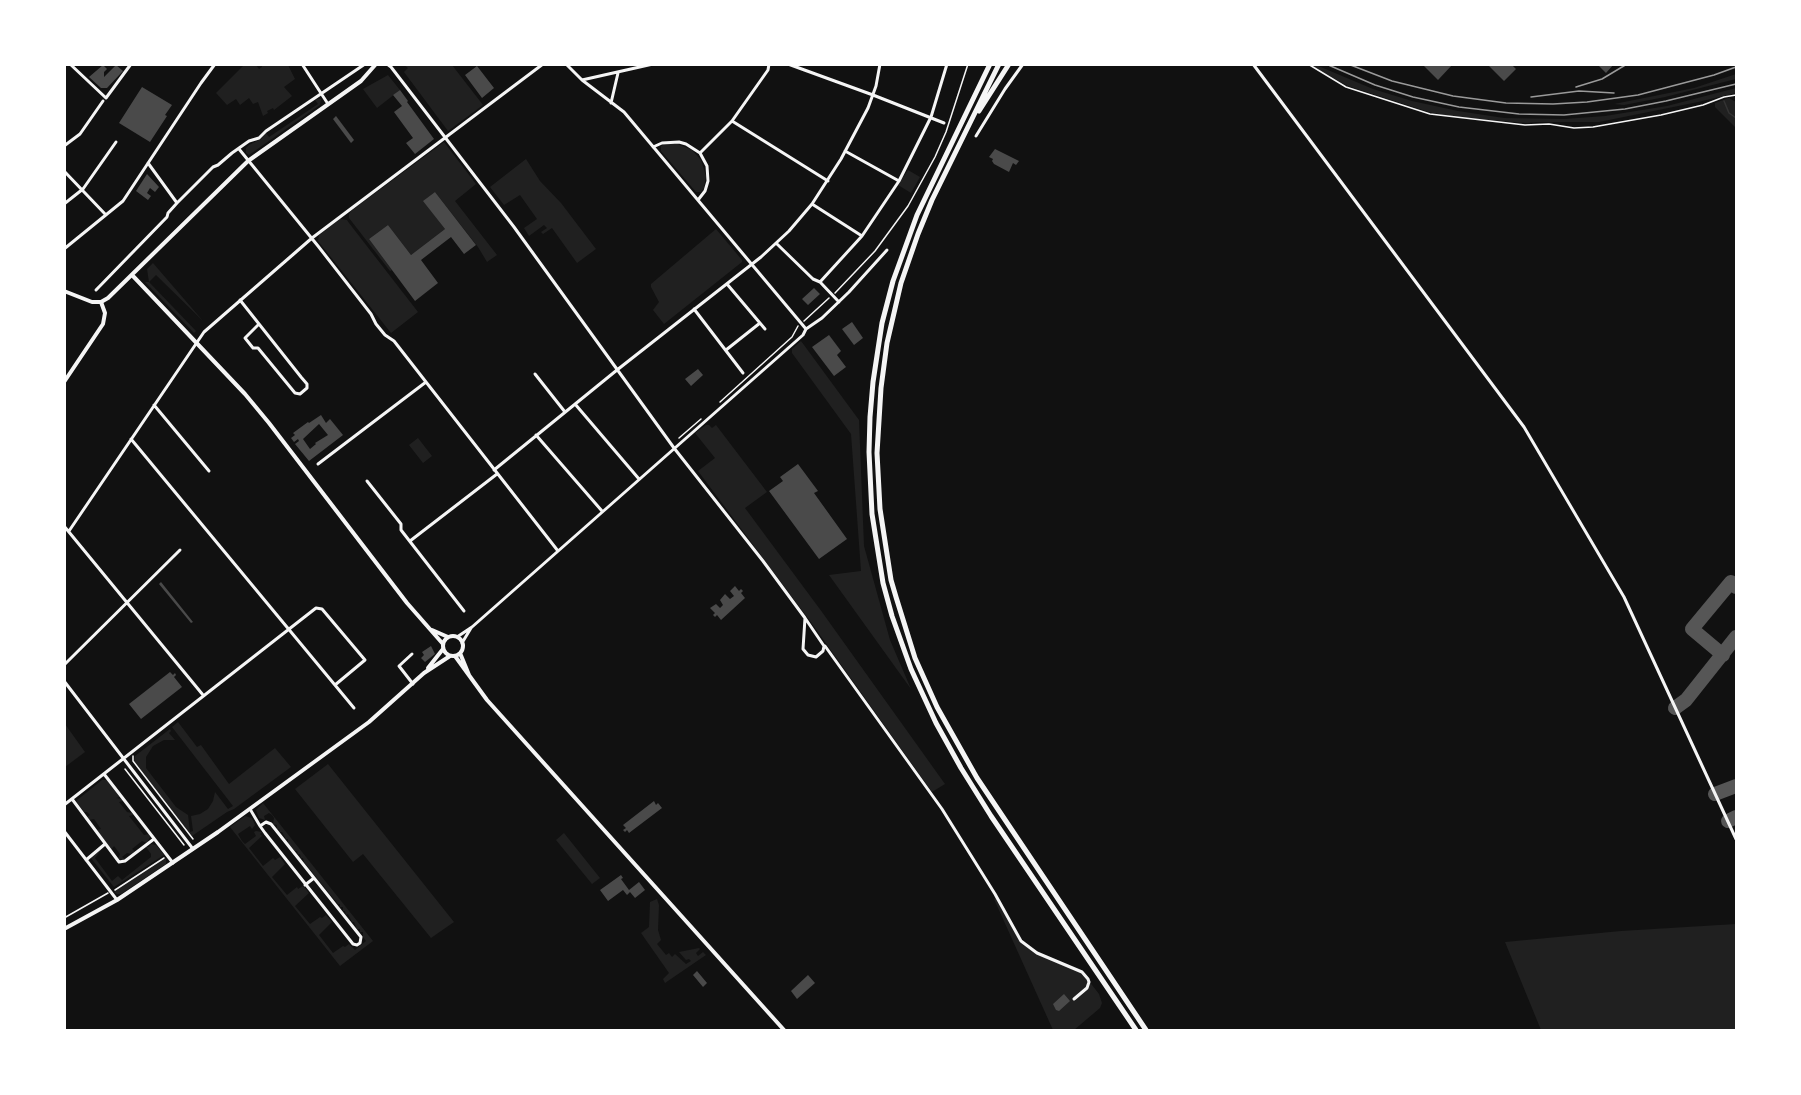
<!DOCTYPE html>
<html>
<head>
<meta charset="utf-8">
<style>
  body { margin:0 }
  #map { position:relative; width:1801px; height:1095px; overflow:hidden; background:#111; font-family:"Sofia Sans Condensed",sans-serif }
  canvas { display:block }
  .frame { position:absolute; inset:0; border:66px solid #fff; pointer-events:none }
</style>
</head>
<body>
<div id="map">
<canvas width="1801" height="1095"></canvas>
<div class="frame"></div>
</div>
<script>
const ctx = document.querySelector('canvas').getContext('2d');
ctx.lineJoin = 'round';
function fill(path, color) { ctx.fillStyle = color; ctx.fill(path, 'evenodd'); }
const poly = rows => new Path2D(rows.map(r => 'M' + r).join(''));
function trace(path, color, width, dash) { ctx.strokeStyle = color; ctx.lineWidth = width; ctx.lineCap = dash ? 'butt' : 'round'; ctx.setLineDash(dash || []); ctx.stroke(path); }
fill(poly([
  [244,65,256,65,259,69,262,67,262,65,288,65,295,79,284,87,292,96,274,110,273,108,267,111,268,113,263,116,258,102,253,104,249,98,240,105,236,99,227,105,216,93],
  [404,65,452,65,483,105,448,131,404,72,408,68],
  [1310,65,1316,65,1373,89,1412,101,1458,111,1504,118,1564,119,1605,116,1667,106,1736,88,1736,93,1698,102,1599,122,1537,122,1527,123,1454,117,1429,112,1348,86],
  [1736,74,1736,79,1665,97,1624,105,1614,104,1694,88],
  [388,75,400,90,377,108,363,89],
  [1729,98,1736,102,1736,128,1715,107,1715,103],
  [318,99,321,99,320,105,249,155,246,153,246,148,249,145,261,139,266,133,269,137,318,104,315,100],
  [444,142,476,184,455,201,497,255,487,262,478,247,435,192,424,201,445,229,411,255,388,225,369,239,392,270,390,271,349,218,349,214,351,211],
  [675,143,692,150,701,160,706,176,704,188,701,192,696,192,661,151,661,146,663,145],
  [526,159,540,181,561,203,596,249,577,263,552,228,543,234,541,232,547,228,544,225,529,236,524,228,537,219,520,195,504,205,490,187],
  [908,170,920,177,911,193,898,185],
  [340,219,347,220,349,223,418,312,391,333,318,241,319,235],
  [716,229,742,260,742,262,664,324,653,310,659,302,651,287,651,284],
  [153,263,203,321,156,275,149,282,196,331,194,333,145,282,149,282,147,269],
  [801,341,859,420,864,546,890,640,911,689,829,575,861,571,851,434,792,353,792,349],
  [706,425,709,425,712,428,716,425,767,492,745,508,822,612,945,784,932,792,810,621,698,471,715,458,695,433],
  [418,438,432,456,423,463,409,445],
  [178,722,197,747,201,745,229,784,275,748,291,767,234,809,227,812,192,836,134,761,135,756,170,729,171,731,169,733,175,740,164,740,153,746,146,757,146,768,176,807,188,815,190,832,193,831,191,816,200,814,208,809,213,801,215,792,228,809,233,806,172,727],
  [65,724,85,752,65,767],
  [328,764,454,922,431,938,363,854,353,862,295,789],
  [102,780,107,780,120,797,116,798,122,799,123,801,119,802,127,812,132,813,133,815,129,816,144,835,149,834,150,837,147,843,142,841,132,849,135,851,131,854,127,853,122,857,125,859,123,860,118,859,120,854,114,846,111,850,97,830,101,829,94,819,89,820,87,817,90,815,87,812,84,812,76,801],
  [263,803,373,941,340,966,230,827,245,816,252,818,255,825,252,829,250,826,238,834,242,841,245,844,256,836,254,832,256,831,262,832,260,834,262,836,249,848,263,866,273,858,275,860,280,857,285,864,272,877,287,895,297,887,298,889,303,886,305,888,309,893,295,906,310,924,320,917,322,918,326,915,332,922,319,935,333,953,343,946,345,947,349,944,355,950,366,941,363,937,363,932,360,932,360,929,357,929,354,922,352,922,348,914,346,915,345,911,343,911,343,907,340,907,340,904,338,904,304,862,303,858,301,858,300,854,298,854,297,851,295,851,288,843,288,839,286,839,282,832,280,832,279,829,277,829,277,825,273,824,274,818,272,815,269,813,264,816,265,820,259,818,256,810],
  [564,833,600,878,592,884,556,840],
  [151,844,156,845,164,855,114,887,90,857,102,849,95,858,112,881,118,876,122,880,151,857,151,854,146,847,149,847],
  [166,858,166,864,121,894,117,894,114,892],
  [997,897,1016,935,1027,947,1082,972,1099,994,1102,1003,1100,1008,1074,1030,1053,1030,994,899],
  [657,899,659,905,658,930,661,940,657,944,666,955,669,953,672,957,675,954,686,964,691,961,689,959,686,960,679,952,699,948,700,949,696,953,698,956,703,952,706,955,665,983,663,979,669,973,641,933,649,927,650,902],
  [1736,924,1736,1030,1541,1030,1505,942,1621,931]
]), '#202020');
trace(poly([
  [1724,101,1729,113,1736,118]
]), '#333', 1.5);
trace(poly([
  [1723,655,1692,629,1731,582,1736,587],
  [1675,708,1686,700,1736,637],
  [1715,794,1736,786],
  [1728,821,1736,817]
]), '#565656', 14);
fill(poly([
  [1422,64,1453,64,1438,80],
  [1487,64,1511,64,1516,69,1504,81],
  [1597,64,1614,64,1606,73],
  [103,65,107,69,104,72,104,77,116,65,123,71,107,88,101,88,89,77],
  [477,66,494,88,482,98,465,75],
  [142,87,172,105,165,115,167,116,150,142,119,123],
  [400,90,408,101,407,102,434,139,415,154,406,143,413,138,394,112,402,106,393,95],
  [336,116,354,140,351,143,333,119],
  [995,149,1019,161,1016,165,1013,163,1009,172,994,164,992,161,993,159,989,157],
  [147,174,159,187,155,192,150,188,147,193,151,196,148,200,136,191],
  [435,192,476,245,464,254,451,237,421,260,438,283,415,301,369,239,388,225,411,255,445,229,423,201],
  [814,288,820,294,808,305,802,299],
  [852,322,863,338,854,345,842,329],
  [829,335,841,351,837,355,846,367,834,376,812,347],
  [698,369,703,375,691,386,685,379],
  [321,415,326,423,330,419,343,435,309,461,295,444,299,441,298,439,294,442,291,438,295,435,293,433,308,422,309,423],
  [319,424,328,435,315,443,316,444,310,449,303,439],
  [798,464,818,491,814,493,847,539,819,559,769,491,783,481,780,477],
  [161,582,193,622,191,623,159,584],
  [735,586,739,591,741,589,743,591,741,593,745,598,721,620,717,615,715,617,713,615,715,613,710,608,716,604,720,608,723,605,720,600,725,594,730,599,734,596,730,591],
  [431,646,435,654,425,662,421,658,424,655,422,652],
  [170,672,173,675,175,673,176,675,174,677,182,687,141,719,129,704],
  [654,801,656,805,658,803,662,808,629,833,627,830,625,832,623,830,626,828,623,825],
  [621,875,623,878,621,879,629,890,639,882,645,890,635,898,630,892,627,895,623,890,608,901,600,890],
  [697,971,707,983,703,987,693,975],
  [808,975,815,983,797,999,791,991],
  [1064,994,1070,1001,1059,1011,1056,1010,1053,1004]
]), '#4a4a4a');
trace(poly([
  [1308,64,1346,87,1430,114,1525,125,1549,124,1574,128,1593,127,1661,115,1703,105,1724,97,1736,95],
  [835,293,875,251,908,206,935,157,946,132,968,64],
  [804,321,829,298],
  [720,402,792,337,798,326],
  [679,438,701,419],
  [133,756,133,761,193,839],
  [125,769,184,845],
  [115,890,164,858],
  [64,918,108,893]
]), '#f5f5f5', 1.5);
trace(poly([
  [70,64,106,98,131,64],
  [302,64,328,104],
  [387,64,391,67,514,227,674,448,763,561,805,618,824,646,823,651,816,657,808,655,803,649,805,618],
  [566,64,582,80,624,112,806,329],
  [788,64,873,95,944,123],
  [1253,64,1524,427,1624,597,1736,839],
  [582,80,653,64],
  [611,103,618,73],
  [732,121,828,181],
  [976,136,1005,89,1023,64],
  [64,146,80,134,103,101],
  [653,147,662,143,679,142,686,144,700,153,707,166,708,181,705,191,698,200],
  [239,149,318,246,371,314,376,324,385,335,394,341,426,382,558,551],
  [845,151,899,181],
  [700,153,732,121,768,70,769,64],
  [148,163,177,203],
  [64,171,106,215],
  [64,204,83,189,116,142],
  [812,204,862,236],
  [776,243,813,279,820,282,839,302],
  [64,249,123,201,201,83,215,64],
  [820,282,862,236,899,181,931,117,947,64],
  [727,284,765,329],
  [96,290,167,217,168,213,177,203,213,167,218,165,232,153,249,141,259,138,266,131,365,64],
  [240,300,301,377,307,384,307,388,300,394,295,393,258,348,253,348,245,338,259,324],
  [694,309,743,373],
  [726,350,760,323],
  [535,374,565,412],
  [575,404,639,479],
  [154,405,209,471],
  [536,435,602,511],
  [131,439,354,708],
  [318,464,426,382],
  [494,470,617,370,761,257,789,231,812,204,841,159,868,108,876,86,880,64],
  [367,481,401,524,401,530,464,611],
  [64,526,203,695],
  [69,531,204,332,312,238,543,64],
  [410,541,497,474],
  [457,637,472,627,803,335,806,329,822,318,849,292,887,250],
  [462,643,471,628],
  [825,646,942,809,995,894,1021,941,1037,953,1082,972,1088,979,1089,982,1087,988,1074,999],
  [412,654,399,666,413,684],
  [64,665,180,550],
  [64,681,193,849],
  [104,774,173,863],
  [72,799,119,862,125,861,154,839],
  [64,805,316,608,322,609,365,660,335,685],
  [250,809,260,826,265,833,353,944,357,945,360,943,361,937,271,824,266,822,260,826],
  [64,831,117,900],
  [86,860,105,844],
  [305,885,314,878]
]), '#f5f5f5', 3);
trace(poly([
  [64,382,103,324,105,313,101,302],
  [428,668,443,649],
  [64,929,117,900,218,832,369,722,424,673,450,656]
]), '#f5f5f5', 4);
trace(poly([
  [132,275,245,394,269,423,407,603,443,644],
  [64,291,92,302,101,302,108,298,248,161,361,81,376,64],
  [432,630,448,637],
  '443 646a10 10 0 1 1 20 0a10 10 0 1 1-20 0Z',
  [460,653,469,675],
  [455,656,487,700,784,1030]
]), '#f5f5f5', 4);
trace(poly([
  [990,64,917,215,893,281,882,323,873,382,870,417,869,452,872,514,883,583,892,616,911,669,936,723,961,768,991,816,1136,1030],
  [999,64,932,200,918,234,901,283,887,343,881,388,877,453,880,509,891,580,896,597,915,658,937,707,977,778,1146,1030],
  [979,111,1009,64]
]), '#f5f5f5', 5);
trace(poly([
  [1326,64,1375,85,1413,97,1459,107,1519,114,1564,115,1625,109,1666,101,1736,84],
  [1348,64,1392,81,1453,96,1506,103,1553,104,1587,102,1638,95,1714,75,1736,67],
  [1576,87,1602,79,1627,64],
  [1531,97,1579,91,1614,93]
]), '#9a9a9a', 1.5);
</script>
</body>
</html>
